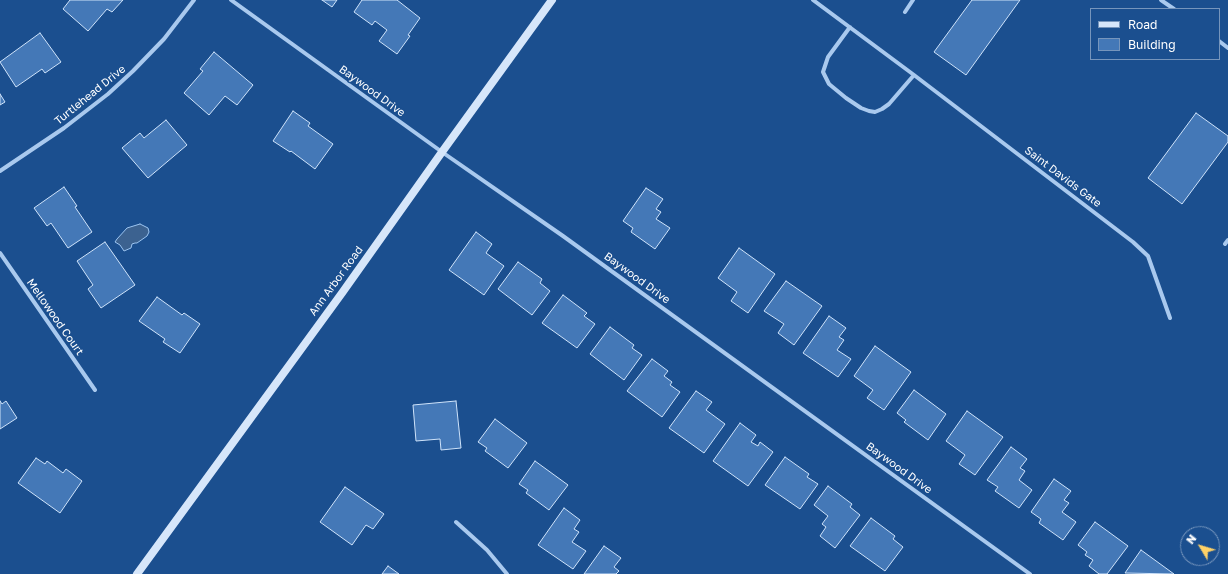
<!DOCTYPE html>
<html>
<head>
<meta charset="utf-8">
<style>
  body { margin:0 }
  #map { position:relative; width:1228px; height:574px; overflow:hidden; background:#1b4f8f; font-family:"Golos Text",sans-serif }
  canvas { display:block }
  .legend { position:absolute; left:1090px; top:8px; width:130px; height:52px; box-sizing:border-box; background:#1b4f8f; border:1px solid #7695bc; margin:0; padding:5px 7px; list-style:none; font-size:12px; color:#fff }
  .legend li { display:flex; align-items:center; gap:8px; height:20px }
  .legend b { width:20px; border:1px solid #7695bc }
  .north { position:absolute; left:1180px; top:526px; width:40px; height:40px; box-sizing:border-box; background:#1b4f8f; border:1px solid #7695bc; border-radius:50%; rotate:308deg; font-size:11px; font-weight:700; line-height:16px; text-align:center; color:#fff }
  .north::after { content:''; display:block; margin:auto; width:14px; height:18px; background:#ffd166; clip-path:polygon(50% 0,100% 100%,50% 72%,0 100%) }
</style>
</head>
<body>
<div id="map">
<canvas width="1228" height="574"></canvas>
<ul class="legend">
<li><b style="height:5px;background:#d6e6fa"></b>Road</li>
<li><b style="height:11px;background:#4478b7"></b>Building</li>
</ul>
<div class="north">N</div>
</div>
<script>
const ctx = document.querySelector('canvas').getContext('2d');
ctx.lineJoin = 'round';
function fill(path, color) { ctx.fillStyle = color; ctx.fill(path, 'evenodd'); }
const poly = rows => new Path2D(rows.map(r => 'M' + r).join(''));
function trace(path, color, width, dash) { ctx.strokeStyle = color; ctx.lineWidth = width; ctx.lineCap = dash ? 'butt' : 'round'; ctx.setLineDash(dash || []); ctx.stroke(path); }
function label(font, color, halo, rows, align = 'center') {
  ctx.font = font + ' "Golos Text",sans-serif'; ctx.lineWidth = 3; ctx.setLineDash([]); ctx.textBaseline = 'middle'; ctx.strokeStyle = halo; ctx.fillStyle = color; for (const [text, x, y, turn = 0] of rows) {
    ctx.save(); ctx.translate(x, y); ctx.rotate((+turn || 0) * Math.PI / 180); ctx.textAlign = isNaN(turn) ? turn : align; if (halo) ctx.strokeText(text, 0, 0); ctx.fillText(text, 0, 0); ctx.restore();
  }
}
const water = poly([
  [140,224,148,228,149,232,147,236,137,243,135,243,132,244,131,248,124,251,120,245,115,242,117,239,127,228,140,224]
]);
fill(water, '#3c6290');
trace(water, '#9cc4f0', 1);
const building = poly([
  [70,0,123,0,112,12,107,9,88,31,63,9,70,0],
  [322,0,337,0,332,7,322,0],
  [362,0,397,0,420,18,408,35,410,36,397,54,379,41,387,30,375,21,372,25,354,12,362,0],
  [972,0,1020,0,966,75,934,52,972,0],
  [40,33,61,62,45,73,42,69,16,87,0,62,40,33],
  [214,52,253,85,237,105,225,96,209,115,184,93,203,71,200,69,214,52],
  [0,94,5,102,0,105,0,94],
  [293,111,310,123,308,126,333,144,315,169,291,151,290,152,273,141,293,111],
  [1196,113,1228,136,1228,142,1182,204,1148,178,1196,113],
  [166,120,187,145,148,178,122,148,140,133,144,138,166,120],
  [64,187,77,206,75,207,92,232,68,248,51,223,47,226,34,208,64,187],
  [646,188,663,199,656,209,661,212,656,219,670,228,655,249,631,232,633,228,623,221,646,188],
  [476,232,492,244,486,253,504,266,484,295,449,270,476,232],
  [105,242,135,285,101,308,88,289,93,285,77,261,105,242],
  [739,248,775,274,748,313,731,301,737,292,718,278,739,248],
  [518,262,542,279,540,283,550,291,532,315,498,289,518,262],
  [786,281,822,306,794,345,778,333,784,324,764,311,786,281],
  [563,295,587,313,584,316,595,324,577,348,542,323,563,295],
  [157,297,182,315,184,313,200,324,180,353,163,342,165,339,139,321,157,297],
  [829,316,846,328,839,337,844,340,837,350,851,359,838,377,803,353,829,316],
  [610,327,634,345,632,348,642,355,624,380,590,354,610,327],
  [875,346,911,372,884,410,867,398,873,390,854,376,875,346],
  [652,359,668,371,664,376,672,382,670,385,680,392,662,417,627,391,652,359],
  [914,390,946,414,928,440,904,422,906,420,897,413,914,390],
  [696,391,712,402,706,410,725,424,704,453,669,428,696,391],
  [0,401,2,404,6,401,17,418,0,429,0,401],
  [456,401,461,448,441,450,440,439,416,441,413,405,456,401],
  [967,411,1003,437,975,475,959,464,965,455,946,441,967,411],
  [495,419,527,443,508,468,485,451,487,448,478,442,495,419],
  [740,423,756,435,751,442,758,446,760,442,773,452,748,486,713,461,740,423],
  [1011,447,1027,459,1020,468,1025,471,1019,480,1032,490,1019,508,995,491,998,487,987,480,1011,447],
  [785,457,809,474,807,477,818,484,800,509,765,485,785,457],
  [36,458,45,464,47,461,63,473,66,469,82,481,60,513,18,483,36,458],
  [535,461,568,485,549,510,526,493,528,490,519,484,535,461],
  [1054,479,1071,491,1064,500,1069,503,1062,512,1076,522,1063,540,1039,523,1041,519,1031,512,1054,479],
  [828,486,852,504,850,507,860,515,835,548,820,536,826,527,822,524,828,516,814,505,828,486],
  [345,487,384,514,373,529,366,525,352,545,320,522,345,487],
  [564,508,580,520,574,529,579,532,572,542,586,551,573,569,538,545,564,508],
  [871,518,895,536,893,539,903,547,885,571,850,546,871,518],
  [1095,522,1128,546,1107,574,1099,574,1089,566,1093,560,1085,555,1087,552,1078,545,1095,522],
  [604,546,621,558,614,567,619,571,616,574,584,574,604,546],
  [1141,550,1174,574,1125,573,1141,550],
  [388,566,399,574,382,574,388,566]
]);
fill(building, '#4478b7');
trace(building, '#cfe3fa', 1);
trace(poly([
  [231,0,442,152,563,236,1030,574],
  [813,0,914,75,1133,242,1148,256,1170,318],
  [1161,0,1174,9],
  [905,12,913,0],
  [850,27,828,57,823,72,829,84,846,98,861,108,869,111,875,112,882,109,889,104,914,75],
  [1219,41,1228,48],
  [0,171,64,128,108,94,133,71,164,39,194,0],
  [1225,244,1228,240],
  [0,253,95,390],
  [456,522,487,550,507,574]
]), '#a9c9ee', 4);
trace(poly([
  [137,574,342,293,442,152,552,0]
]), '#d6e6fa', 8);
label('11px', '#fff', '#1b4f8f', [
  ["Baywood Drive",372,91,36],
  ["Turtlehead Drive",90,95,-39],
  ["Saint Davids Gate",1063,177,37],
  ["Baywood Drive",637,278,36],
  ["Ann Arbor Road",336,281,-54],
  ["Mellowood Court",55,317,55],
  ["Baywood Drive",899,468,36]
]);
</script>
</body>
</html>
